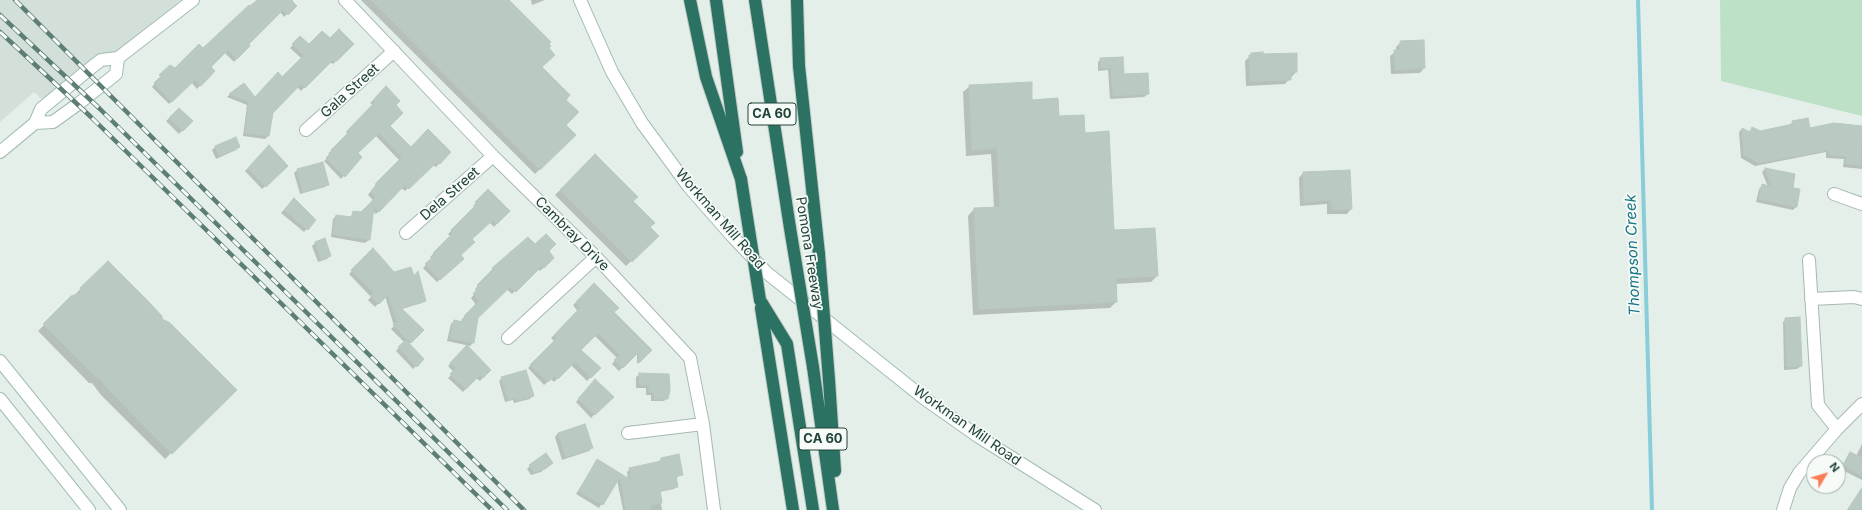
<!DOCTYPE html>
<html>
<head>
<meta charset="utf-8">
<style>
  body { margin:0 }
  #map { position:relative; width:1862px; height:510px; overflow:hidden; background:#e5efea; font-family:Inter,sans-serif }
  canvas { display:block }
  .north { position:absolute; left:1806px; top:454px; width:40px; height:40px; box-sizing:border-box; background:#f6fbf8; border:1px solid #a1b1ac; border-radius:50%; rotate:52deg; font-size:11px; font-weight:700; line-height:16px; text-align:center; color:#224339 }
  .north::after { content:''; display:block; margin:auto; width:14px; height:18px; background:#fc7c55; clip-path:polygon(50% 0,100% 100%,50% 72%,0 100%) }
</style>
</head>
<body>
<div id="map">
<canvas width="1862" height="510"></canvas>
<div class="north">N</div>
</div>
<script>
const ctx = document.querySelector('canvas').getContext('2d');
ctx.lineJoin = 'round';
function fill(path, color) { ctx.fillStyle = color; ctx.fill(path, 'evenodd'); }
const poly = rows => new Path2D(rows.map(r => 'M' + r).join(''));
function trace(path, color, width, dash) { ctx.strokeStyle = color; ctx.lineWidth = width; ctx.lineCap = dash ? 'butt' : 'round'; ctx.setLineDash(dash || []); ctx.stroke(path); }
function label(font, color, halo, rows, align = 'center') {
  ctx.font = font + ' Inter,sans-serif'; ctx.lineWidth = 3.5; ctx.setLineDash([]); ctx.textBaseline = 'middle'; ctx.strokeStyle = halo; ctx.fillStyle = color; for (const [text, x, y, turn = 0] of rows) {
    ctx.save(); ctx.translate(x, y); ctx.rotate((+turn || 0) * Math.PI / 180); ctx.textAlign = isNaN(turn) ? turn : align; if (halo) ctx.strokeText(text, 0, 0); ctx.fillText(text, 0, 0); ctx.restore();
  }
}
fill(poly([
  [0,0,181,0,48,105,34,92,0,122]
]), '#d3dfd9');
fill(poly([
  [1720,0,1862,0,1862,116,1721,81]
]), '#bce1c6');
fill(poly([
  [258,0,289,0,295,6,284,17,280,12,247,44,249,46,234,62,224,52,210,67,213,71,197,89,191,82,169,104,152,87,167,69,175,69,203,49,228,25,229,26],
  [361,0,508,0,541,67,564,100,564,125,574,135,535,174],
  [531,0,545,0,532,5],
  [300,37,309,46,353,44,333,64,329,62,301,91,297,87,272,113,268,136,265,139,243,136,247,105,227,97,243,84,254,98,282,78,301,58,290,48],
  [1401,42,1424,68,1420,73,1391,74,1390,56,1396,51,1396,47],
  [1252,54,1262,55,1296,72,1285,84,1246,86,1245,61],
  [1101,59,1123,75,1148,94,1144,97,1110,99,1108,70,1098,71,1098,62],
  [970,86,1031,101,1084,134,1113,231,1157,276,1151,282,1115,284,1116,302,1110,308,973,315,968,216,974,209,994,208,991,154,966,156,963,92],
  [386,88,394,105,389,126,411,148,450,152,436,167,432,165,405,191,401,188,376,214,373,211,369,240,365,243,331,237,333,219,336,216,350,218,353,212,362,213,374,201,368,195,373,188,400,161,375,135,357,153,361,157,341,179,324,161,330,155,328,154,348,134,346,132,373,105,370,103],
  [179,109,191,121,179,134,166,121],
  [1793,122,1809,129,1834,124,1862,127,1862,169,1843,167,1844,159,1826,158,1826,152,1755,166,1741,158,1739,132,1742,129,1749,132,1752,128,1760,132,1789,125],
  [235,138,239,147,236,150,216,159,212,150,215,147],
  [269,147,287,166,262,189,245,171],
  [595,155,657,236,626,266,555,195],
  [1765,169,1794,175,1792,188,1799,189,1796,207,1793,210,1756,202,1759,189,1762,186,1768,187,1762,172],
  [297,170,328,184,325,187,300,194,294,173],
  [1349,171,1351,209,1347,214,1327,214,1327,204,1300,206,1299,178,1303,173],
  [488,191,509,211,494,227,489,222,471,240,459,255,460,262,437,282,423,268,432,259,430,257,451,237,448,234,475,208,473,206],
  [294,199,315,220,304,232,281,213],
  [315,243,330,256,327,259,318,262,312,246],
  [535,246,548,250,553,258,540,271,538,268,512,294,506,289,477,318,473,343,470,346,447,341,451,324,454,321,461,322,462,319,476,305,471,298,477,291,475,289,511,251,512,253],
  [373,249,394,273,413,278,425,300,422,303,402,309,423,330,409,344,423,359,413,369,396,351,404,342,391,329,394,326,385,296,375,307,368,300,371,297,349,274],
  [108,262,161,320,235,390,165,459,101,395,92,383,89,383,38,331],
  [594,285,613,312,651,350,637,364,637,353,619,371,612,364,617,358,594,335,580,350,599,368,587,381,571,365,554,382,551,379,544,385,528,368,554,341,551,338,578,312,573,305],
  [1786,319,1801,366,1797,369,1784,370,1783,322],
  [467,346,490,370,480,381,476,378,463,392,448,378,454,372,448,366],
  [640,374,667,398,664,401,651,401,651,395,646,395,646,388,636,388,636,377],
  [502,378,533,395,530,399,514,403,513,400,505,402,499,381],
  [595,380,612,397,591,418,576,402],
  [558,433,592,448,589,451,562,460,555,437],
  [1862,444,1862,480,1840,469,1850,453,1856,456],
  [661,459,682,474,676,478,677,486,674,489,659,492,662,510,623,510,617,480,599,508,576,494,597,460,628,479,627,472,630,469,658,462],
  [552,463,541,472,531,475,527,469,530,466],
  [1862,487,1862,510,1847,510]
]), '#0003');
trace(poly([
  [1638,0,1652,510]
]), '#89cdd8', 4);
const building = poly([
  [257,0,293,0,292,1,297,6,288,15,283,10,249,44,250,46,237,59,228,50,211,67,215,71,201,86,195,80,172,102,154,83,161,76,159,75,170,65,175,68,199,44,203,48,249,5,250,6,257,0],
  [371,0,509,0,551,42,549,44,551,46,549,48,555,55,542,67,570,95,566,100,579,112,566,125,576,135,540,170,371,0],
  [339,29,354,44,337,61,333,60,305,88,301,84,273,113,269,136,245,133,249,102,229,94,244,83,255,97,278,72,282,77,304,55,292,44,300,36,309,44,322,31,330,38,339,29],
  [1424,40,1425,68,1395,70,1394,50,1400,50,1400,41,1424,40],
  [1263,52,1263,54,1297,53,1297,72,1291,73,1291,80,1250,81,1249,55,1251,55,1251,53,1263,52],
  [1123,57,1124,74,1148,73,1149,94,1113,96,1111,68,1101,68,1100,58,1123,57],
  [1032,82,1032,100,1058,98,1059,116,1084,115,1085,133,1109,131,1114,230,1155,228,1158,276,1116,278,1117,302,979,309,974,208,1000,207,997,148,972,150,969,85,1032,82],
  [386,86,400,101,396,105,403,113,390,126,411,147,428,129,451,152,440,164,436,163,409,189,405,185,379,212,374,207,370,240,333,234,336,215,352,217,353,211,361,212,376,197,371,192,375,187,376,183,402,157,379,133,358,153,362,157,345,177,326,158,332,152,331,150,350,131,349,129,375,102,373,100,386,86],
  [179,108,193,121,183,131,169,118,179,108],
  [1808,118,1810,128,1834,123,1862,126,1861,165,1846,164,1846,156,1829,155,1829,150,1759,163,1744,155,1742,128,1750,132,1752,127,1760,131,1793,124,1792,121,1808,118],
  [236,137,240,147,219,156,215,146,236,137],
  [269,145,288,166,266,187,248,168,269,145],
  [595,154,638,197,633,201,655,223,650,227,659,236,632,262,560,190,595,154],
  [323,162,329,185,303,192,297,169,323,162],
  [1765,168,1795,174,1793,188,1800,189,1797,207,1759,199,1762,184,1772,187,1765,168],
  [1350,170,1352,209,1332,210,1331,200,1304,202,1303,172,1350,170],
  [488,189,510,211,497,224,493,220,472,239,475,242,461,255,464,259,440,280,425,264,435,255,433,253,453,233,451,230,477,204,475,202,488,189],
  [294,198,316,220,308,230,284,210,294,198],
  [546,234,556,244,549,251,554,258,544,268,542,266,516,292,510,287,478,318,474,343,450,338,454,320,463,322,465,315,479,301,473,294,479,287,477,285,493,269,492,268,528,237,535,244,546,234],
  [325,238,331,256,321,260,315,242,325,238],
  [373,248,394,272,411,267,414,276,418,271,426,301,401,308,424,330,411,343,393,325,397,322,388,295,379,304,370,296,374,293,351,270,373,248],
  [108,261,147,300,162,316,162,319,170,323,237,390,172,454,107,388,99,377,96,377,43,324,71,296,81,293,80,288,108,261],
  [594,283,619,308,614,312,652,350,639,363,639,352,623,368,614,360,620,355,598,333,581,350,601,368,591,378,575,362,558,379,555,376,548,382,530,365,557,338,554,335,580,308,576,302,594,283],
  [1800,317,1802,366,1787,367,1785,318,1800,317],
  [406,340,424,359,417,367,398,347,406,340],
  [467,345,491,370,483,378,480,375,466,389,450,374,456,368,450,363,467,345],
  [526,370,534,396,517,401,516,398,508,400,501,377,526,370],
  [639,373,669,374,670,390,668,399,654,399,654,392,649,392,649,385,639,385,639,373],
  [595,379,614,397,595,415,578,399,595,379],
  [585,424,593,448,566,457,558,433,585,424],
  [1850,452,1862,458,1862,476,1843,465,1850,452],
  [546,453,553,463,545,469,534,472,529,465,546,453],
  [679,454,683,475,676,476,678,487,660,490,662,503,651,505,651,510,626,510,620,477,603,505,579,491,597,459,631,480,629,468,661,461,661,458,679,454],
  [1862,488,1862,510,1848,510,1862,488]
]);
fill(building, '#bacac3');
trace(building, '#b6c9c1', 1);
const street = poly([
  [345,0,493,156,596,257,690,358,703,424,714,510],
  [306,130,394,51],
  [1834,194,1862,204],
  [406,233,493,156],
  [1809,260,1818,405,1837,429],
  [1811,299,1854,297,1862,299],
  [508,338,596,257],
  [628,433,703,424],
  [1783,510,1790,488,1799,473,1837,429,1862,404]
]);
const secondary = poly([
  [580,0,612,72,642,123,689,187,732,236,767,273,925,399,979,437,1095,510],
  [35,123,53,122,78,104,116,74,118,58],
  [0,152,35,123,41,109,87,71,101,60,118,58,193,0],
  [0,361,120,510],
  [0,399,89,510]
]);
const highway = poly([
  [690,0,706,77,741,179],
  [716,0,737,152],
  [755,0,790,228],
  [797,0,799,66,819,254],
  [760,300,787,344,813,510],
  [761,308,793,510],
  [813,367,833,510],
  [829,380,835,471]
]);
trace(street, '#a7b8b1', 14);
trace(secondary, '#a2bcb2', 14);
trace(highway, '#c1cac8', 14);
trace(street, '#fff', 12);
trace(secondary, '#fff', 12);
trace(highway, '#2b7262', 12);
const rail = poly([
  [15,0,524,510],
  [0,15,100,109,507,510],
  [0,32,91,117,492,510]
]);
trace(rail, '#5d7e75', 4.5);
trace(rail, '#f6fbf8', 3, [9]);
const highwayBridge = poly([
  [741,179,760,300],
  [790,228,813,367],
  [819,254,829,380]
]);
trace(highwayBridge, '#c1cac8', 14, []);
trace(highwayBridge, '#2b7262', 12);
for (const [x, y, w] of [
  [772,114,48],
  [823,439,48]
]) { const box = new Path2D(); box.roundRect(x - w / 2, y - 11, w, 22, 3); ctx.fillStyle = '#f6fbf8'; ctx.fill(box); trace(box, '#224339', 1); }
label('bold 13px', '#224339', null, [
  ["CA 60",772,114],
  ["CA 60",823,439]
]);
label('14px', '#224339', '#f6fbf8', [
  ["Gala Street",350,91,-42],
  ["Dela Street",450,194,-41],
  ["Workman Mill Road",720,219,49],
  ["Cambray Drive",572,234,45],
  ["Pomona Freeway",809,253,81],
  ["Workman Mill Road",967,426,35]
]);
label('italic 15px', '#167485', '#f6fbf8', [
  ["Thompson Creek",1633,255,-92]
]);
</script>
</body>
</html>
